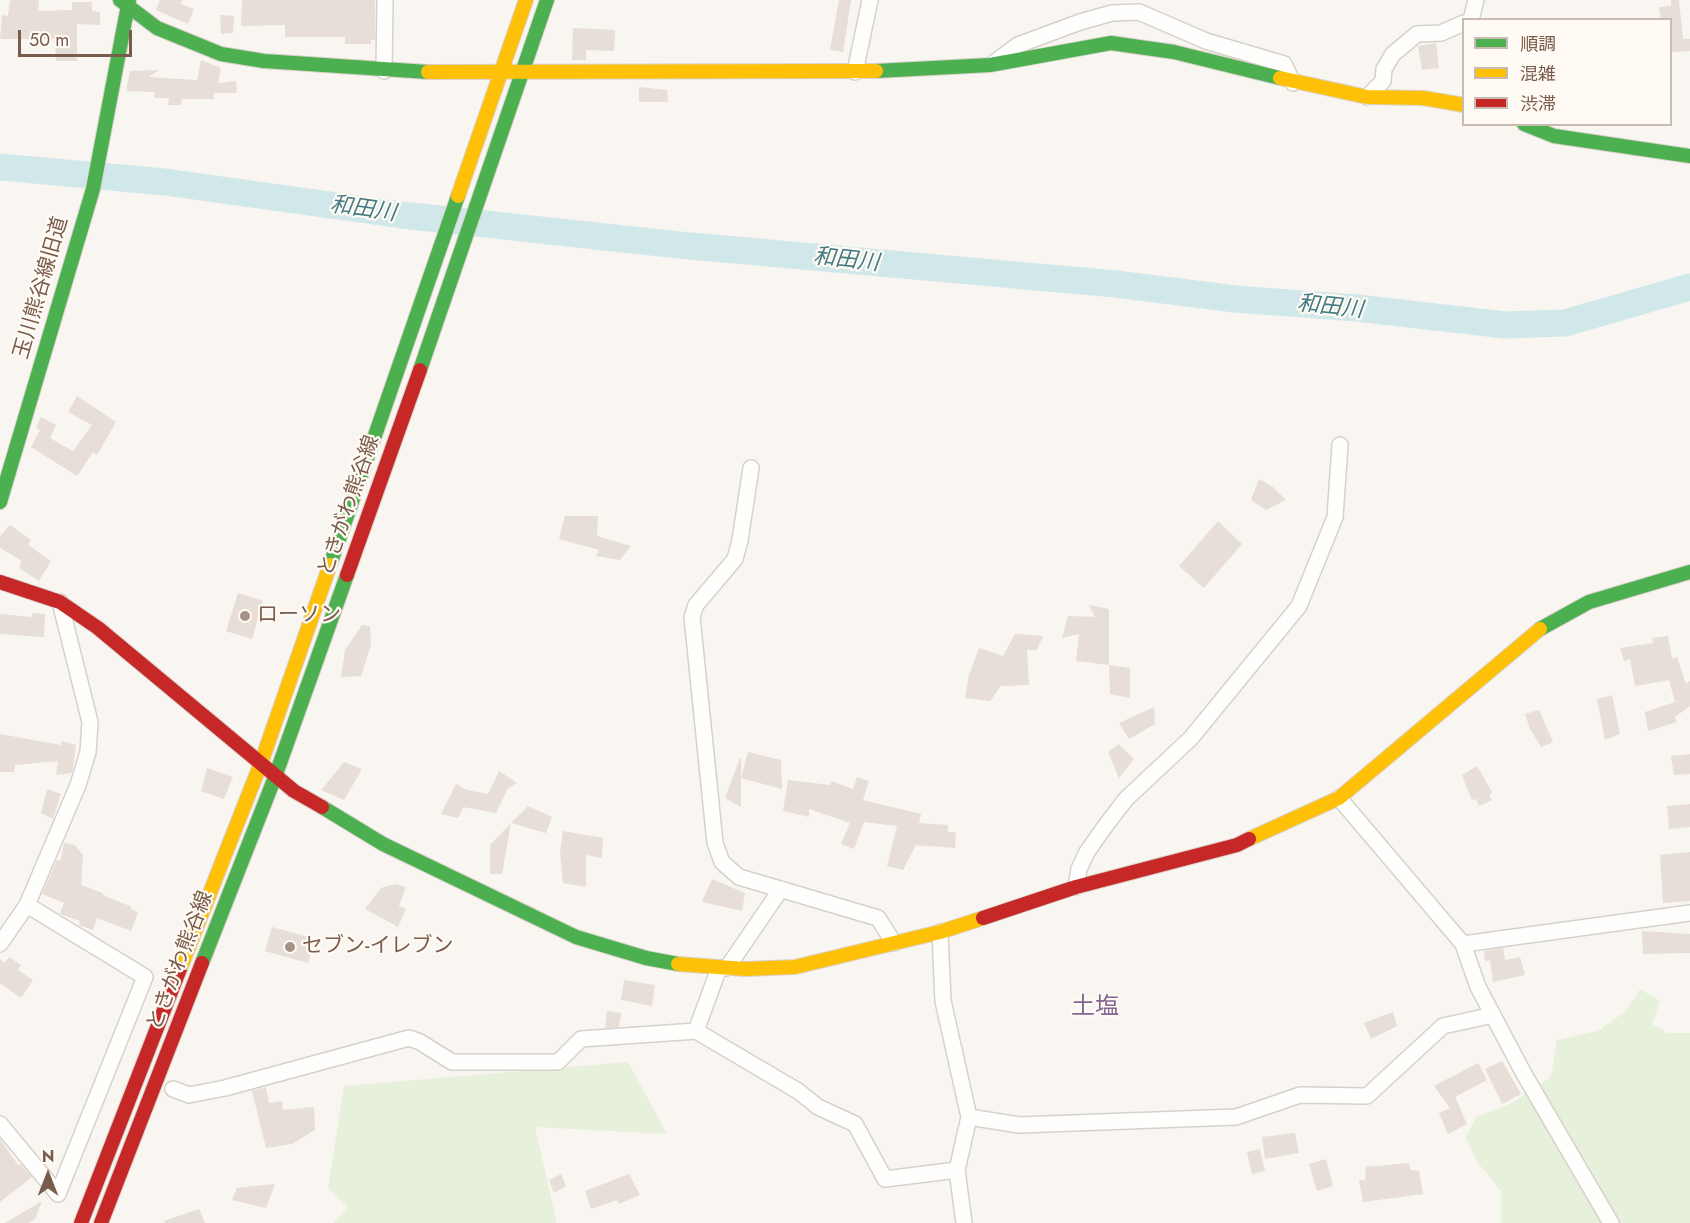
<!DOCTYPE html>
<html>
<head>
<meta charset="utf-8">
<style>
  body { margin:0 }
  #map { position:relative; width:1690px; height:1223px; overflow:hidden; background:#f9f5f0; font-family:Jost,"Noto Sans JP",sans-serif }
  canvas { display:block }
  .legend { position:absolute; left:1462px; top:18px; width:210px; height:108px; box-sizing:border-box; background:#fffaf3; border:2px solid #cabbb1; margin:0; padding:8px 10px; list-style:none; font-size:18px; color:#7a5c4d }
  .legend li { display:flex; align-items:center; gap:12px; height:30px }
  .legend b { width:30px; border:2px solid #cabbb1 }
  .north { position:absolute; left:18px; top:1145px; width:60px; height:60px; -webkit-text-stroke:4px #fffaf3; paint-order:stroke; rotate:0deg; font-size:16px; font-weight:700; line-height:24px; text-align:center; color:#7a5c4d }
  .north::after { content:''; display:block; margin:auto; width:21px; height:27px; background:#7a5c4d; clip-path:polygon(50% 0,100% 100%,50% 72%,0 100%) }
  .scale { position:absolute; left:18px; top:30px; width:114px; height:27px; box-sizing:border-box; border:3px solid #7a5c4d; border-top:0; padding-left:8px; font-size:18px; line-height:21px; white-space:nowrap; color:#7a5c4d; -webkit-text-stroke:4px #fffaf3; paint-order:stroke }
</style>
</head>
<body>
<div id="map">
<canvas width="1690" height="1223"></canvas>
<ul class="legend">
<li><b style="height:8px;background:#4caf50"></b>順調</li>
<li><b style="height:8px;background:#ffc107"></b>混雑</li>
<li><b style="height:8px;background:#c62828"></b>渋滞</li>
</ul>
<div class="north">N</div>
<div class="scale">50 m</div>
</div>
<script>
const ctx = document.querySelector('canvas').getContext('2d');
ctx.lineJoin = 'round';
function fill(path, color) { ctx.fillStyle = color; ctx.fill(path, 'evenodd'); }
const poly = rows => new Path2D(rows.map(r => 'M' + r).join(''));
function trace(path, color, width, dash) { ctx.strokeStyle = color; ctx.lineWidth = width; ctx.lineCap = dash ? 'butt' : 'round'; ctx.setLineDash(dash || []); ctx.stroke(path); }
function label(font, color, halo, rows, align = 'center') {
  ctx.font = font + ' Jost,"Noto Sans JP",sans-serif'; ctx.lineWidth = 4.5; ctx.setLineDash([]); ctx.textBaseline = 'middle'; ctx.strokeStyle = halo; ctx.fillStyle = color; for (const [text, x, y, turn = 0] of rows) {
    ctx.save(); ctx.translate(x, y); ctx.rotate((+turn || 0) * Math.PI / 180); ctx.textAlign = isNaN(turn) ? turn : align; if (halo) ctx.strokeText(text, 0, 0); ctx.fillText(text, 0, 0); ctx.restore();
  }
}
fill(poly([
  [1640,989,1660,1001,1652,1024,1667,1033,1690,1033,1690,1223,1501,1223,1501,1191,1478,1163,1466,1138,1476,1117,1512,1103,1551,1077,1557,1040,1598,1031,1626,1011],
  [628,1062,667,1134,535,1127,557,1223,333,1223,349,1208,328,1188,344,1086]
]), '#e7f0db');
trace(poly([
  [0,167,165,182,402,215,679,245,1116,284,1235,299,1357,308,1505,325,1565,323,1690,287]
]), '#d0e8ea', 27);
fill(poly([
  [10,0,39,0,38,11,72,10,72,2,92,2,92,11,100,12,100,25,77,24,77,61,56,61,55,39,0,39,2,15,8,16],
  [160,0,182,0,181,4,194,9,188,24,156,10],
  [242,0,375,0,375,40,371,40,371,44,345,44,345,37,285,37,285,25,241,26],
  [839,0,851,0,843,52,830,50],
  [1671,0,1679,0,1683,39,1690,39,1690,51,1671,52,1671,20,1661,20,1659,7,1671,6],
  [220,15,234,16,233,33,221,34],
  [573,28,615,30,614,51,586,50,586,60,572,60],
  [1436,43,1439,68,1422,70,1418,46],
  [201,60,221,68,218,83,236,81,237,93,214,93,214,99,182,99,181,105,168,105,169,98,154,98,155,92,126,91,130,71,160,70,148,77,197,80],
  [639,87,667,90,668,102,639,102],
  [77,396,116,422,97,455,93,452,77,476,31,447,40,430,36,428,41,417,56,425,50,438,73,451,92,425,68,412],
  [1259,479,1273,487,1286,500,1266,510,1251,500],
  [565,516,598,516,597,536,631,546,620,560,596,556,599,550,559,539],
  [1218,521,1242,544,1204,588,1179,566],
  [10,525,31,540,28,545,51,561,39,581,19,568,22,561,0,548,0,536],
  [238,593,263,601,252,639,226,631],
  [1089,605,1109,609,1109,665,1076,661,1079,634,1062,638,1068,616,1095,617],
  [32,613,45,614,44,637,0,634,0,614,32,617],
  [362,625,370,626,371,645,361,676,341,677,345,650],
  [1015,634,1043,636,1037,650,1027,650,1029,685,1001,686,990,701,965,698,969,675,979,648,1003,656],
  [1668,636,1672,659,1677,657,1686,684,1690,681,1690,706,1675,717,1677,722,1648,731,1645,712,1675,702,1669,680,1635,686,1630,659,1624,661,1620,648,1653,643,1652,638],
  [1109,665,1130,668,1130,698,1110,694],
  [1612,695,1620,734,1605,740,1597,699],
  [1154,707,1155,724,1129,739,1119,723],
  [1539,710,1553,742,1541,747,1530,729,1525,714],
  [0,734,61,745,62,741,76,745,72,773,56,775,58,761,15,765,14,772,0,772],
  [1119,744,1134,759,1119,778,1108,752],
  [748,752,781,760,782,789,741,778],
  [1690,754,1690,774,1674,775,1671,756],
  [740,758,741,758,741,807,725,798],
  [344,762,362,769,344,800,321,790],
  [1477,766,1492,792,1489,795,1492,800,1479,806,1476,799,1472,800,1462,775],
  [207,768,233,777,224,799,201,791],
  [499,771,517,783,508,788,496,813,463,807,458,818,441,814,456,784,467,790,488,794],
  [857,777,869,781,863,800,921,814,919,823,948,825,948,832,956,832,955,848,916,845,903,870,887,866,897,826,864,822,854,849,841,844,850,823,809,809,809,817,783,811,788,780,830,785,831,781,853,789],
  [47,789,61,794,53,819,41,813],
  [1690,804,1690,827,1669,829,1667,806],
  [528,806,552,817,546,833,511,823],
  [511,823,502,874,490,874,490,845],
  [563,831,603,838,602,858,586,855,586,887,563,883,560,853],
  [64,843,75,845,83,855,81,885,103,893,103,895,132,907,130,909,138,912,131,931,97,918,93,930,79,925,80,921,60,914,64,903,42,894,57,860,61,860],
  [1690,852,1690,901,1663,903,1660,855],
  [712,879,745,893,742,911,702,902],
  [395,884,406,887,399,906,406,909,398,927,365,909,381,888],
  [272,927,309,937,308,941,314,943,308,963,265,951],
  [1642,931,1690,934,1690,953,1643,954],
  [1503,948,1505,960,1520,957,1525,975,1493,982,1490,960,1485,961,1484,951],
  [9,957,21,965,18,970,33,980,21,998,0,983,0,959,5,963],
  [624,980,655,985,652,1006,621,1000],
  [607,1011,621,1013,619,1027,605,1028],
  [1393,1012,1397,1026,1371,1039,1364,1023],
  [1502,1061,1521,1094,1502,1104,1485,1069],
  [1478,1063,1487,1080,1455,1097,1467,1124,1448,1134,1439,1113,1450,1108,1434,1086],
  [266,1087,269,1103,282,1101,283,1110,314,1107,315,1130,292,1144,266,1148,252,1091],
  [1295,1133,1299,1153,1265,1159,1262,1137],
  [0,1139,18,1165,20,1164,32,1177,0,1202],
  [1260,1149,1265,1171,1252,1174,1247,1152],
  [1326,1159,1333,1186,1317,1191,1309,1164],
  [1409,1163,1410,1170,1419,1171,1423,1194,1363,1202,1359,1180,1365,1180,1366,1167],
  [561,1174,566,1186,554,1193,549,1180],
  [629,1174,640,1195,619,1204,617,1200,591,1209,585,1191],
  [275,1184,266,1208,232,1200,237,1188],
  [42,1201,35,1219,28,1223,5,1223],
  [199,1209,205,1223,165,1223,164,1221]
]), '#e6ded7');
const street = poly([
  [1471,20,1476,0],
  [995,62,1018,45,1080,22,1112,13,1139,12,1206,41,1284,64,1293,83],
  [384,71,385,0],
  [855,72,870,0],
  [1367,97,1383,81,1384,69,1393,54,1417,34,1441,33,1464,23],
  [751,468,740,540,735,559,696,605,692,617,715,843,722,862,739,877,878,918,894,943],
  [1339,798,1463,944,1478,987,1524,1074,1611,1223],
  [1076,887,1079,869,1087,852,1106,825,1126,799,1191,738,1299,606,1335,517,1340,445],
  [940,932,943,1001,969,1117,957,1170,964,1223],
  [0,944,27,905,78,785,88,752,90,722,60,602],
  [1463,944,1690,913],
  [727,968,781,889],
  [696,1031,719,968],
  [173,1089,189,1095,225,1088,409,1038,420,1042,452,1062,558,1062,581,1039,696,1031,798,1091,818,1107,855,1124,885,1179,957,1170],
  [969,1117,1019,1125,1236,1117,1300,1095,1367,1096,1443,1026,1493,1015],
  [0,1124,58,1194,145,977,27,905]
]);
const fast = poly([
  [120,0,157,28,221,54,264,61,428,72],
  [876,71,990,65,1111,43,1174,52,1280,78],
  [1524,124,1554,136,1690,156],
  [420,370,547,0],
  [0,502,93,189,129,0],
  [330,565,458,196],
  [1540,629,1589,602,1690,572],
  [322,807,383,844,576,937,646,958,678,964],
  [202,963,275,777,347,575]
]);
const slow = poly([
  [428,72,876,71],
  [1280,78,1367,97,1423,98,1464,105],
  [458,196,526,0],
  [1249,839,1339,798,1540,629],
  [678,964,745,969,795,967,940,932,983,918],
  [180,969,261,763,330,565]
]);
const jam = poly([
  [347,575,420,370],
  [0,582,60,602,98,628,294,791,322,807],
  [983,918,1076,887,1237,845,1249,839],
  [81,1223,180,969],
  [101,1223,202,963]
]);
trace(street, '#d7d1cb', 18);
trace(fast, '#d9d2cb', 16);
trace(slow, '#d9d2cb', 16);
trace(jam, '#d9d2cb', 16);
trace(street, '#fefefd', 15);
trace(fast, '#4caf50', 14);
trace(slow, '#ffc107', 14);
trace(jam, '#c62828', 14);
for (const [x, y, r, color] of [
  [245,616,6,"#a69286"],
  [290,947,6,"#a69286"]
]) { const dot = new Path2D(); dot.arc(x, y, r, 0, 2 * Math.PI); ctx.fillStyle = color; ctx.fill(dot); trace(dot, '#fffaf3', 2); }
label('21px', '#7a5c4d', '#fffaf3', [
  ["玉川熊谷線旧道",42,288,-74],
  ["ときがわ熊谷線",350,506,-71],
  ["ときがわ熊谷線",181,961,-69]
]);
label('21px', '#7a5c4d', '#fffaf3', [
  ["ローソン",257,616],
  ["セブン-イレブン",302,947]
], 'left');
label('italic 22px', '#437c86', '#fffaf3', [
  ["和田川",363,210,8],
  ["和田川",846,261,6],
  ["和田川",1330,308,6]
]);
label('24px', '#846695', '#fffaf3', [
  ["土塩",1095,1008]
]);
</script>
</body>
</html>
